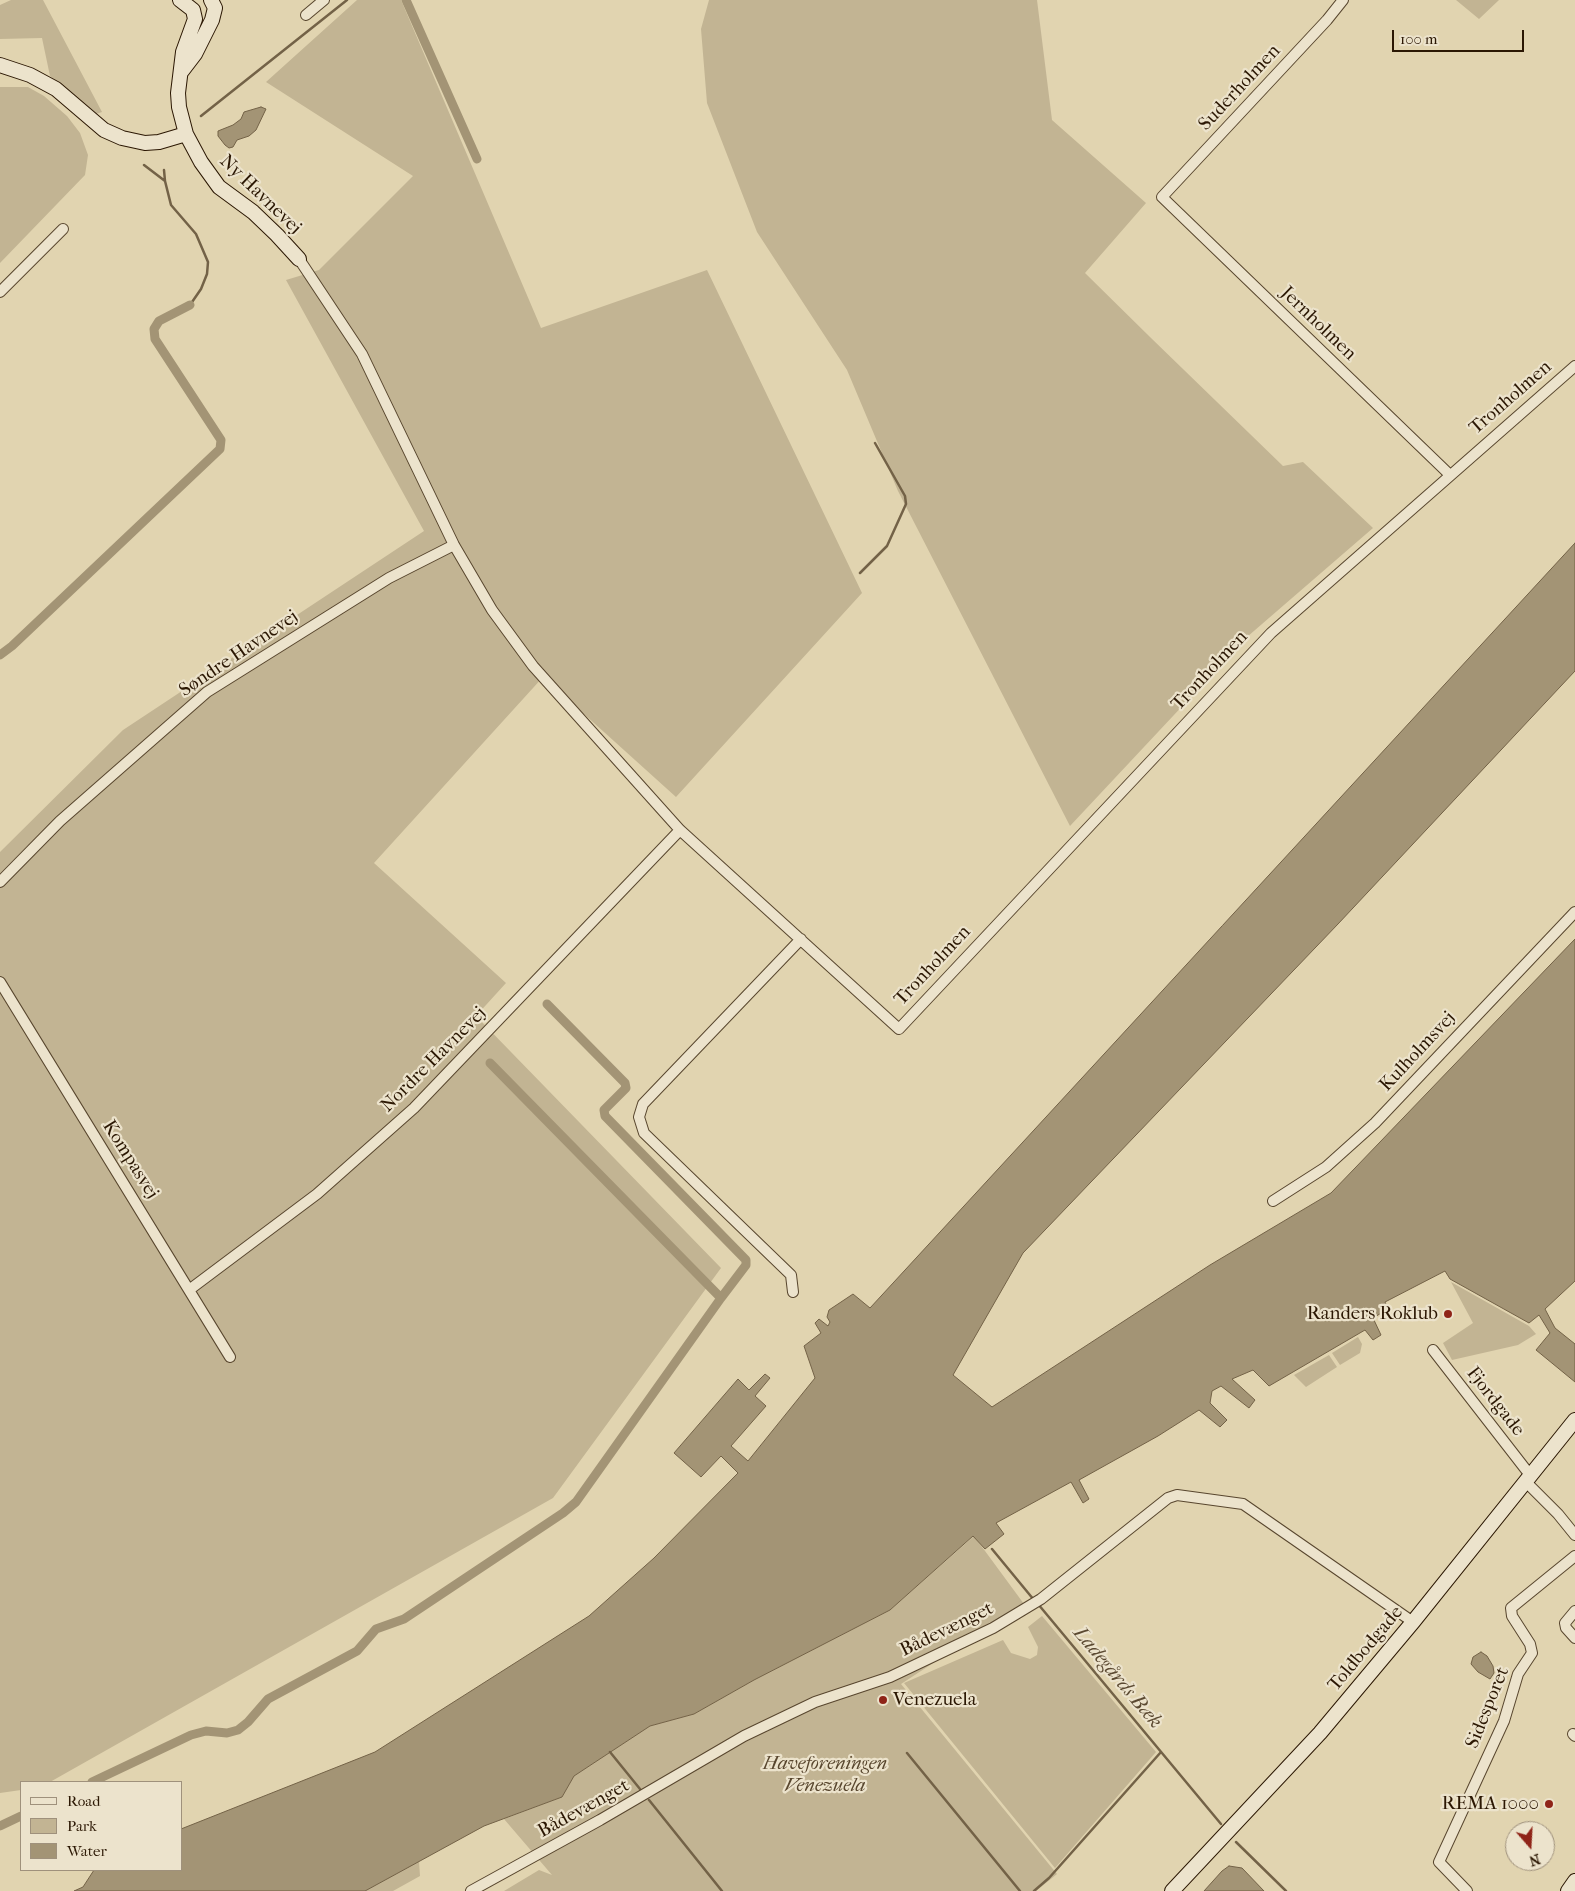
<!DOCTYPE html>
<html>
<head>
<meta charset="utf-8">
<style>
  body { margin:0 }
  #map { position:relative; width:1575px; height:1891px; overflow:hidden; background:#e1d4b0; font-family:"IM FELL French Canon",serif }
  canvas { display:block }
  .legend { position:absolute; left:20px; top:1781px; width:162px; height:90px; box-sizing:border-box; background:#ece3cc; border:1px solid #9f917c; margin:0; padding:6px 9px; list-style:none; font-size:15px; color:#2b1703 }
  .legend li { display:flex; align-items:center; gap:10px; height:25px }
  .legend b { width:25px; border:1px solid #9f917c }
  .north { position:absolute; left:1505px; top:1821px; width:50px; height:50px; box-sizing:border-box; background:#ece3cc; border:1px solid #9f917c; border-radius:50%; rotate:161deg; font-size:14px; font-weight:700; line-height:20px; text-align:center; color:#2b1703 }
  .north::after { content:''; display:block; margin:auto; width:18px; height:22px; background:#8f2418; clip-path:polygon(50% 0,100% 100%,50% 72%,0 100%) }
  .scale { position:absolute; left:1392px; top:30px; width:132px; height:22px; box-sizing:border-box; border:2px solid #2b1703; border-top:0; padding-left:6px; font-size:15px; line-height:18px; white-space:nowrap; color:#2b1703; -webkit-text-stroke:4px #ece3cc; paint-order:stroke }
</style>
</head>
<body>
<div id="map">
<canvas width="1575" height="1891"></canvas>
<ul class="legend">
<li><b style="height:6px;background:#ece3cc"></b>Road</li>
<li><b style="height:14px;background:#c2b493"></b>Park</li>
<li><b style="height:14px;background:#a39475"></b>Water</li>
</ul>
<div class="north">N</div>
<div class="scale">100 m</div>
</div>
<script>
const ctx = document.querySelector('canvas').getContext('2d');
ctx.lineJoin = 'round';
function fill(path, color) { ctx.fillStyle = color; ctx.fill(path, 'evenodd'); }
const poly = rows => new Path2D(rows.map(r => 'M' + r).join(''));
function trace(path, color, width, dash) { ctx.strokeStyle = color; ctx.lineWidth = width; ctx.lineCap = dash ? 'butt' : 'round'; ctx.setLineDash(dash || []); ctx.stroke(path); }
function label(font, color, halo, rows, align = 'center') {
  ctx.font = font + ' "IM FELL French Canon",serif'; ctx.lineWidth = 4.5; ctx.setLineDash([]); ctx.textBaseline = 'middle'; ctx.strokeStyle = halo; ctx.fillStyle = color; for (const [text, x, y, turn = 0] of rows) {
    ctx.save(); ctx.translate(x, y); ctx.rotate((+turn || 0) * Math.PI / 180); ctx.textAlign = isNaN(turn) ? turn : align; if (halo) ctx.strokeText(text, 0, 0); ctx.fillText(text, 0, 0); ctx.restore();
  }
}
fill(poly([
  [11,0,43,0,102,112,96,114,50,76,42,38,0,39,0,5],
  [357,0,401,0,541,328,707,270,862,593,676,797,543,677,374,863,506,983,476,1016,721,1268,553,1498,50,1782,21,1782,21,1790,0,1793,0,852,123,730,424,531,286,280,319,270,413,176,266,82],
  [709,0,1037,0,1052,120,1146,203,1085,273,1150,337,1283,466,1303,462,1373,528,1247,637,1070,826,898,491,847,370,757,232,707,103,701,29],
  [1456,0,1499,0,1479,19],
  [0,87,28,87,44,96,67,116,80,133,88,155,85,175,0,263],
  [1451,1282,1529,1326,1536,1334,1518,1345,1452,1360,1443,1343,1473,1323],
  [1358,1337,1362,1344,1360,1353,1340,1365,1332,1353],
  [1329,1355,1337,1367,1306,1387,1294,1375],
  [974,1536,1024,1604,901,1684,1057,1874,1036,1891,504,1891,539,1870,552,1875,504,1819,562,1797,574,1776,650,1726,694,1714,754,1680,890,1610],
  [1042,1616,1156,1752,1055,1868,904,1683,1003,1640,1011,1653,1030,1659,1037,1655,1038,1647,1028,1627],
  [419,1861,420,1876,393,1891,365,1891]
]), '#c2b493');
const water = poly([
  [261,107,266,109,256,130,249,136,237,140,233,147,229,148,225,145,218,136,218,131,233,125,241,119,244,112,261,107],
  [1575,543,1575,671,1338,924,1023,1253,953,1375,992,1407,1210,1265,1331,1193,1575,939,1575,1281,1545,1309,1555,1328,1575,1344,1575,1382,1536,1350,1550,1333,1539,1315,1529,1323,1450,1279,1445,1271,1385,1302,1388,1309,1373,1318,1381,1335,1373,1340,1365,1330,1269,1386,1253,1370,1232,1379,1255,1400,1249,1408,1221,1386,1212,1391,1210,1403,1227,1420,1220,1427,1199,1410,1158,1436,1079,1480,1089,1499,1083,1503,1071,1482,996,1523,1004,1534,985,1549,973,1536,890,1610,754,1680,694,1714,650,1726,574,1776,562,1797,484,1826,365,1891,74,1891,83,1887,94,1870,181,1870,181,1829,375,1752,589,1616,654,1558,738,1473,721,1456,701,1477,674,1453,738,1379,749,1390,765,1374,770,1378,755,1396,766,1406,731,1446,748,1461,815,1378,804,1346,821,1333,815,1323,819,1319,828,1326,830,1322,827,1317,829,1310,853,1294,870,1308,1575,543],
  [1481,1652,1487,1656,1493,1666,1494,1673,1490,1679,1478,1672,1471,1664,1473,1657,1481,1652],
  [1229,1866,1242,1868,1264,1891,1204,1891,1222,1871,1229,1866]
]);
fill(water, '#a39475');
trace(water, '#736247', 1);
trace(poly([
  [201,116,347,0],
  [144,165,165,181,171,205,196,234,208,262,207,274,201,289,190,305],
  [164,170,165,181],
  [860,573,887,546,906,504,905,496,875,443],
  [992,1549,1034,1600],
  [1038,1604,1221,1824],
  [610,1752,640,1789],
  [907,1753,1020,1891],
  [649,1800,722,1891],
  [1236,1842,1286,1891],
  [1034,1891,1049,1878,1161,1752]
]), '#736247', 2.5);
trace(poly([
  [406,0,477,159],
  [0,655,12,646,220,449,221,440,155,339,154,329,159,321,190,305],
  [490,1063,721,1298],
  [92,1782,191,1735,206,1731,227,1733,238,1730,248,1722,268,1699,357,1651,376,1629,404,1619,563,1513,576,1502,721,1298,746,1265,746,1260,605,1116,604,1110,626,1088,625,1083,547,1004],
  [0,1826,21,1816]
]), '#a39475', 9);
const street = poly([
  [1343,0,1327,20,1162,197,1450,475],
  [306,15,324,0],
  [299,259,362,354,454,545,492,610,533,666,680,830,899,1029,1271,633,1575,366],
  [0,292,63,229],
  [0,882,60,821,207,692,389,578,454,545],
  [0,982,230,1357],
  [1273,1201,1326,1167,1375,1123,1575,912],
  [189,1290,317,1194,414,1108,680,830],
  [793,1292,791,1275,644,1133,639,1117,643,1104,801,939],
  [1433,1350,1530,1475],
  [1525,1481,1558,1514,1575,1535],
  [1575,1611,1565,1623,1566,1628,1575,1638],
  [1573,1734,1575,1736],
  [471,1891,600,1820,744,1736,815,1702,890,1677,993,1628,1041,1599,1168,1498,1177,1495,1243,1504,1413,1622],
  [1467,1891,1439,1862,1504,1721,1518,1674,1532,1653,1530,1644,1512,1616,1511,1608,1575,1556]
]);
const secondary = poly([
  [180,0,193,10,195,19,183,52,178,93,179,107,186,134,201,162,219,187,253,212,277,235,299,259],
  [0,65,30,75,56,89,104,130,122,138,145,143,159,142,186,134],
  [182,71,195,54,212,20,215,8,211,0],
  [1172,1891,1320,1733,1413,1622,1575,1420],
  [1568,1891,1575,1881]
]);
trace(street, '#58462e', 12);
trace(secondary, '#2b1703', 16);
trace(street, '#ece3cc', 10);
trace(secondary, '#ece3cc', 14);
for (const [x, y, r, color] of [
  [1448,1314,5,"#8f2418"],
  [883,1700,5,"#8f2418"],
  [1549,1804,5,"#8f2418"]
]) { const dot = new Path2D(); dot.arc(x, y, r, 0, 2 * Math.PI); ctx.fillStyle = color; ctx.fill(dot); trace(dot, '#ece3cc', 2); }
label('19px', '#2b1703', '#ece3cc', [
  ["Suderholmen",1240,88,-47],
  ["Ny Havnevej",260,195,44],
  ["Jernholmen",1318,324,44],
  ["Tronholmen",1511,398,-41],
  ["Søndre Havnevej",239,654,-34],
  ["Tronholmen",1210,671,-47],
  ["Tronholmen",933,966,-47],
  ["Kulholmsvej",1418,1052,-47],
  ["Nordre Havnevej",434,1060,-45],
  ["Kompasvej",130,1160,58],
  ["Fjordgade",1495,1402,52],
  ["Bådevænget",947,1630,-26],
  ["Toldbodgade",1366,1649,-50],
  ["Sidesporet",1488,1708,-68],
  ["Bådevænget",584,1809,-29]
]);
label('19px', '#2b1703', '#ece3cc', [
  ["Randers Roklub",1438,1314],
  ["Venezuela",893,1700,"left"],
  ["REMA 1000",1539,1804]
], 'right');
label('italic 19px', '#58462e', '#ece3cc', [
  ["Haveforeningen",825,1764],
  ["Venezuela",825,1786]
]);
label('italic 20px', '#5b4931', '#ece3cc', [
  ["Ladegårds Bæk",1117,1678,50]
]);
</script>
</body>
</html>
